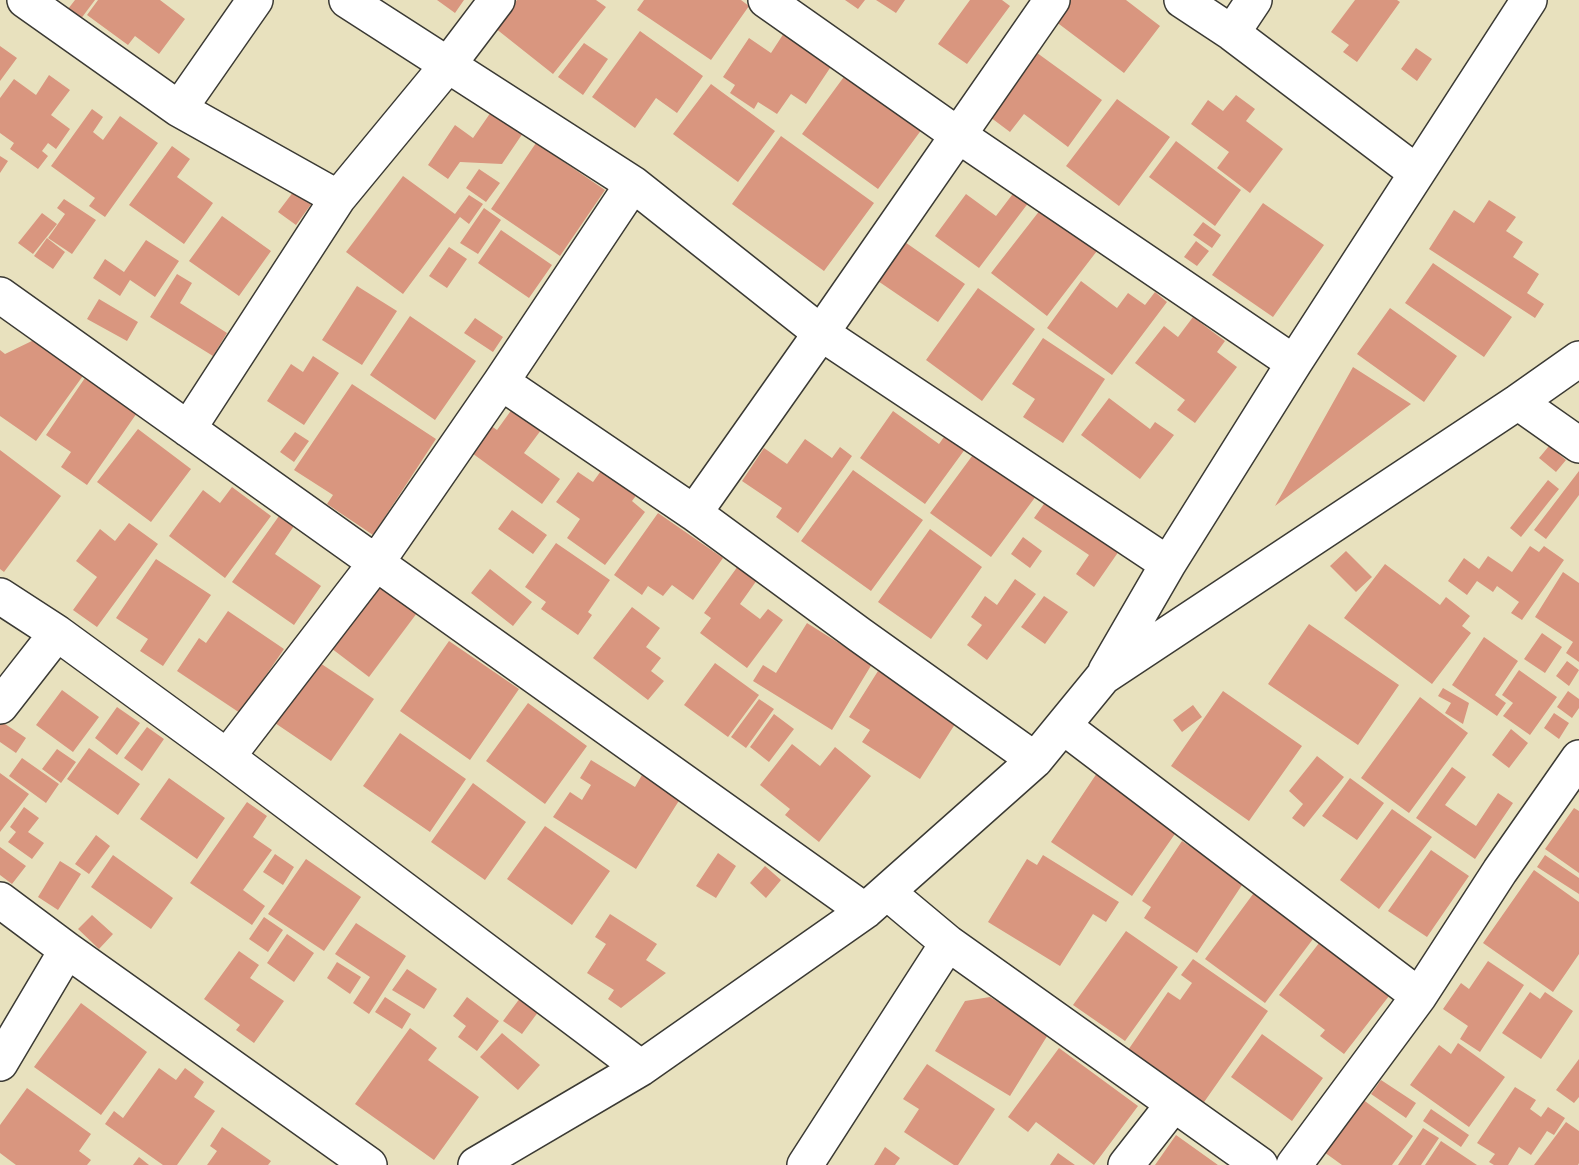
<!DOCTYPE html>
<html>
<head>
<meta charset="utf-8">
<style>
  body { margin:0 }
  canvas { display:block; background:#e8e1be }
</style>
</head>
<body>
<canvas width="1579" height="1165"></canvas>
<script>
const ctx = document.querySelector('canvas').getContext('2d');
ctx.lineJoin = 'round';
function fill(path, color) { ctx.fillStyle = color; ctx.fill(path, 'evenodd'); }
const poly = rows => new Path2D(rows.map(r => 'M' + r).join(''));
function trace(path, color, width, dash) { ctx.strokeStyle = color; ctx.lineWidth = width; ctx.lineCap = dash ? 'butt' : 'round'; ctx.setLineDash(dash || []); ctx.stroke(path); }
fill(poly([
  [75,0,95,0,74,28,61,18],
  [98,0,160,0,185,19,159,54,135,36,128,45,87,15],
  [437,0,464,0,455,13],
  [517,0,596,0,606,7,553,74,495,28],
  [644,0,741,0,749,6,711,60,637,10],
  [845,0,865,0,858,9],
  [876,0,905,0,896,13],
  [970,0,1002,0,1010,6,967,64,938,44],
  [1071,0,1126,0,1160,26,1124,73,1055,21],
  [1355,0,1397,0,1400,2,1357,62,1343,52,1349,45,1331,32],
  [640,31,703,76,677,113,656,98,635,128,592,97],
  [784,33,832,65,806,104,791,94,777,114,758,102,754,109,730,93,735,85,723,77,749,38,771,53],
  [584,43,608,59,583,95,558,77],
  [0,46,17,58,0,81],
  [1416,48,1432,59,1417,81,1401,69],
  [1033,50,1102,100,1068,147,1024,114,1010,132,986,114],
  [846,74,922,129,878,189,802,134],
  [49,75,70,90,51,115,70,129,56,149,48,143,42,151,48,156,38,169,10,149,14,143,0,133,0,98,14,79,36,95],
  [711,84,775,131,738,182,673,134],
  [1236,95,1255,109,1246,121,1283,149,1250,193,1217,168,1229,152,1191,124,1208,100,1223,111],
  [1117,99,1170,137,1119,206,1066,166],
  [92,109,103,117,93,132,103,140,120,116,158,143,105,217,89,206,95,198,51,166],
  [491,112,523,133,502,164,460,162,448,179,428,165,455,125,473,138],
  [781,136,874,203,824,271,732,204],
  [1176,141,1241,190,1215,226,1149,177],
  [536,143,605,190,560,256,491,209],
  [172,146,190,159,177,177,213,203,184,244,129,205],
  [0,156,8,161,0,173],
  [479,169,500,183,486,202,466,188],
  [403,176,455,214,469,195,483,204,469,224,460,217,403,294,346,252],
  [303,179,320,192,296,225,278,212],
  [1015,191,1029,202,979,268,935,236,966,194,996,216],
  [64,199,96,220,72,254,48,238,65,214,57,208],
  [1489,200,1516,217,1506,231,1523,242,1513,257,1539,274,1527,293,1544,304,1535,318,1429,249,1454,210,1474,223],
  [1263,203,1324,245,1273,317,1212,275],
  [1044,205,1100,247,1047,316,991,273],
  [484,208,501,220,478,254,460,243],
  [42,213,57,224,33,254,18,243],
  [222,216,271,251,239,296,189,261],
  [1203,222,1221,235,1212,248,1193,235],
  [501,230,552,265,529,298,478,263],
  [47,238,65,252,53,269,34,256],
  [146,240,179,261,155,297,130,280,120,296,93,278,105,259,124,272],
  [902,240,965,284,938,322,875,279],
  [1196,241,1209,251,1197,266,1184,257],
  [449,247,467,259,447,288,429,276],
  [1433,263,1512,317,1484,357,1405,303],
  [177,274,192,283,180,303,227,333,213,356,150,317],
  [1081,281,1117,308,1128,293,1145,305,1155,292,1167,302,1112,375,1047,328],
  [357,286,397,311,362,365,322,340],
  [978,288,1035,329,982,401,926,360],
  [99,299,138,322,127,341,87,319],
  [1390,308,1457,356,1424,402,1357,354],
  [410,316,476,361,435,420,370,375],
  [1193,317,1225,341,1217,352,1237,367,1195,423,1177,410,1185,400,1135,363,1164,326,1178,337],
  [475,318,503,337,493,352,464,333],
  [1043,338,1105,379,1063,443,1023,417,1035,399,1012,384],
  [36,339,85,373,36,441,0,416,0,350,5,354],
  [313,356,339,373,304,425,267,401,291,364,303,372],
  [1353,367,1411,404,1275,506],
  [87,375,139,410,87,485,61,467,71,452,46,435],
  [352,384,436,439,373,535,327,504,333,495,294,470],
  [1109,398,1150,429,1155,422,1174,435,1140,479,1081,435],
  [515,405,544,426,524,453,560,479,542,504,465,448,484,421,497,430],
  [893,411,939,444,951,427,971,441,925,504,860,458],
  [138,429,191,469,151,522,97,482],
  [295,432,309,441,294,462,280,452],
  [805,439,832,458,840,447,852,456,798,533,776,517,782,508,742,481,764,448,787,464],
  [1549,446,1566,460,1556,472,1539,458],
  [978,448,1039,492,991,557,930,513],
  [0,450,61,496,4,572,0,569],
  [603,468,638,493,632,501,645,512,605,565,567,538,580,519,556,502,578,472,593,482],
  [853,470,923,520,871,591,801,541],
  [1579,471,1579,495,1546,539,1534,530],
  [1548,480,1559,489,1521,537,1510,528],
  [232,487,271,516,225,578,169,536,203,490,220,503],
  [1046,501,1119,551,1094,587,1076,574,1089,555,1034,518],
  [512,510,547,535,533,554,498,529],
  [658,513,723,558,693,600,672,585,663,596,648,586,642,595,614,575],
  [279,516,294,526,275,554,321,586,294,625,232,582],
  [129,523,158,544,97,627,73,610,97,577,76,561,100,529,115,541],
  [930,529,982,567,931,639,878,602],
  [1023,537,1042,551,1030,568,1011,554],
  [556,543,610,580,588,612,592,615,578,635,541,609,546,602,525,587],
  [1530,546,1539,552,1544,546,1564,560,1522,620,1511,613,1519,602,1497,586,1493,592,1477,581,1467,595,1448,581,1464,558,1479,569,1488,556,1512,572],
  [1346,551,1372,577,1356,592,1330,566],
  [156,559,211,595,163,666,140,651,148,639,116,618],
  [1385,564,1440,605,1446,597,1470,616,1462,626,1471,633,1432,684,1344,618],
  [738,566,757,580,740,604,760,619,768,609,783,620,747,668,700,633,711,618,704,613],
  [490,569,532,602,513,626,471,593],
  [1563,572,1579,583,1579,662,1566,653,1573,642,1535,617],
  [377,577,420,609,369,677,327,645],
  [1015,579,1036,594,987,660,967,645,982,625,971,617,985,596,997,605],
  [1044,596,1068,612,1045,644,1021,627],
  [632,607,660,628,646,647,661,658,651,671,664,681,648,700,593,658],
  [228,611,284,649,240,713,177,671,199,638,206,643],
  [807,623,872,664,832,730,753,681,763,665,776,673],
  [1309,624,1399,685,1358,745,1268,684],
  [1542,633,1562,647,1545,673,1524,659],
  [1484,637,1518,661,1495,695,1506,703,1497,716,1452,685],
  [449,641,519,689,470,760,400,711],
  [317,661,374,699,331,761,275,723],
  [1567,661,1579,670,1569,686,1556,676],
  [715,663,759,695,728,737,684,705],
  [1519,670,1557,697,1530,735,1503,716,1513,703,1502,695],
  [878,671,957,721,920,779,862,742,870,730,849,717],
  [1443,688,1469,703,1463,724,1445,713,1451,703,1438,696],
  [62,690,99,717,73,752,36,725],
  [1223,691,1302,746,1249,821,1171,766],
  [1568,691,1579,699,1579,708,1572,718,1557,707],
  [1420,697,1468,733,1409,813,1361,778],
  [759,699,774,709,746,748,731,737],
  [528,703,587,746,545,804,486,761],
  [1193,705,1202,717,1182,732,1173,720],
  [117,707,140,723,117,755,95,738],
  [1554,713,1569,723,1559,739,1544,728],
  [774,714,794,729,769,762,750,747],
  [2,722,26,738,16,753,0,742,0,725],
  [147,727,164,739,142,771,124,758],
  [1511,729,1528,743,1509,768,1492,755],
  [400,733,466,779,430,832,363,786],
  [792,744,820,766,835,747,871,776,819,842,785,815,790,809,760,785],
  [89,748,140,784,118,815,67,779],
  [57,749,76,762,61,783,42,769],
  [1317,756,1344,777,1304,827,1292,818,1303,804,1289,791],
  [22,758,59,784,46,803,9,776],
  [591,760,635,787,642,775,680,799,636,869,553,817,570,792,582,800,591,785,580,778],
  [1452,767,1466,777,1445,805,1476,826,1498,793,1513,803,1475,859,1416,818],
  [0,773,29,794,0,832],
  [1097,773,1179,828,1132,896,1051,842],
  [169,778,225,818,197,859,140,819],
  [1350,778,1384,803,1357,840,1322,816],
  [473,783,526,822,485,880,431,842],
  [247,802,267,816,253,837,272,850,243,890,265,906,252,925,190,883],
  [24,807,39,818,28,832,44,843,32,859,8,842,16,832,10,827],
  [1574,808,1579,811,1579,873,1545,849],
  [1392,809,1432,837,1379,909,1340,880],
  [545,826,610,871,572,925,507,879],
  [96,835,110,846,89,874,75,864],
  [1182,841,1244,882,1197,953,1144,918,1151,907,1142,901],
  [0,847,26,866,12,884,0,875],
  [1431,850,1469,876,1427,937,1388,911],
  [718,853,736,866,716,898,696,886],
  [275,854,294,867,283,885,263,872],
  [113,855,173,898,151,929,91,887],
  [1043,855,1119,902,1106,922,1093,914,1060,966,988,922,1027,859,1037,865],
  [1545,855,1579,878,1579,894,1537,867],
  [306,859,361,897,324,951,268,914],
  [60,861,81,874,58,910,38,897],
  [765,866,781,880,766,898,750,883],
  [1534,870,1579,902,1579,954,1553,992,1483,943],
  [1259,886,1319,931,1265,1003,1205,959],
  [610,914,657,944,646,960,666,973,621,1008,608,999,614,990,587,973,606,944,595,937],
  [92,915,113,934,99,949,78,929],
  [264,917,283,930,268,952,249,939],
  [356,923,406,956,369,1014,353,1003,370,977,335,954],
  [1126,931,1178,967,1125,1041,1073,1005],
  [287,934,314,953,294,982,267,963],
  [1326,934,1396,987,1344,1054,1320,1036,1325,1030,1279,995],
  [239,951,259,965,250,978,284,1001,254,1043,236,1030,240,1025,204,999],
  [1193,959,1268,1011,1202,1105,1126,1053,1168,992,1180,1000,1192,983,1181,975],
  [1488,961,1524,985,1480,1052,1460,1039,1468,1026,1443,1009,1461,983,1469,989],
  [337,962,361,977,350,994,327,978],
  [407,969,437,989,424,1009,392,990],
  [526,990,544,1004,522,1034,503,1021],
  [1530,992,1540,999,1545,992,1573,1011,1541,1059,1502,1033],
  [385,997,411,1014,402,1029,375,1012],
  [467,997,499,1021,477,1051,458,1037,466,1026,453,1016],
  [990,997,1049,1033,1010,1096,935,1051,965,1001],
  [81,1003,147,1052,101,1115,34,1067],
  [410,1028,437,1048,428,1060,479,1097,434,1160,355,1104],
  [502,1033,540,1065,518,1090,480,1057],
  [1262,1034,1323,1078,1292,1121,1231,1077],
  [1458,1043,1505,1077,1469,1127,1410,1085,1439,1045,1451,1054],
  [1059,1048,1138,1106,1094,1165,1036,1122,1028,1132,1008,1117],
  [1579,1059,1579,1097,1574,1103,1556,1090],
  [927,1064,995,1109,958,1165,954,1165,904,1132,919,1109,903,1099],
  [159,1068,176,1080,185,1068,204,1082,194,1097,215,1111,177,1165,163,1165,105,1124,114,1111,123,1118],
  [1381,1080,1416,1103,1406,1118,1371,1094],
  [1515,1087,1536,1100,1530,1109,1541,1117,1548,1107,1565,1118,1554,1135,1547,1131,1531,1155,1519,1147,1508,1165,1494,1165,1489,1162,1495,1154,1477,1143],
  [27,1088,91,1134,79,1151,91,1160,87,1165,16,1165,0,1153,0,1125],
  [1362,1099,1413,1136,1392,1165,1342,1165,1324,1152],
  [1431,1109,1469,1135,1461,1147,1423,1121],
  [1566,1122,1579,1131,1579,1163,1578,1165,1534,1165],
  [222,1127,271,1161,268,1165,207,1165,217,1151,210,1146],
  [1423,1128,1439,1138,1421,1165,1398,1165],
  [1176,1135,1218,1165,1155,1165],
  [1441,1141,1477,1165,1425,1165],
  [885,1147,900,1158,895,1165,874,1165],
  [1058,1153,1075,1165,1050,1165],
  [139,1157,149,1165,133,1165]
]), '#d9967f');
const minor = poly([
  [25,0,179,109,338,198],
  [347,0,633,184,821,333,1168,564],
  [766,0,958,135,1294,363],
  [1182,0,1232,33,1417,173],
  [1232,33,1254,0],
  [179,109,255,0],
  [0,295,865,911],
  [501,382,694,513,860,635,1035,760],
  [1518,402,1579,445],
  [188,429,338,198,447,66,497,0],
  [694,513,821,333,1052,0],
  [0,596,57,633,227,757,641,1068],
  [1106,671,1168,564,1294,363,1529,0],
  [0,706,57,633],
  [1063,726,1419,996],
  [227,757,376,563,501,382,633,184],
  [0,900,67,950,369,1165],
  [948,943,1260,1165],
  [0,1063,67,950],
  [476,1165,641,1068,865,911,1035,760,1103,677,1518,402,1579,359],
  [805,1165,948,943,887,892],
  [1126,1165,1173,1105],
  [1294,1165,1419,996,1500,871,1579,758]
]);
trace(minor, '#3b3a34', 38);
trace(minor, '#fff', 35);
</script>
</body>
</html>
